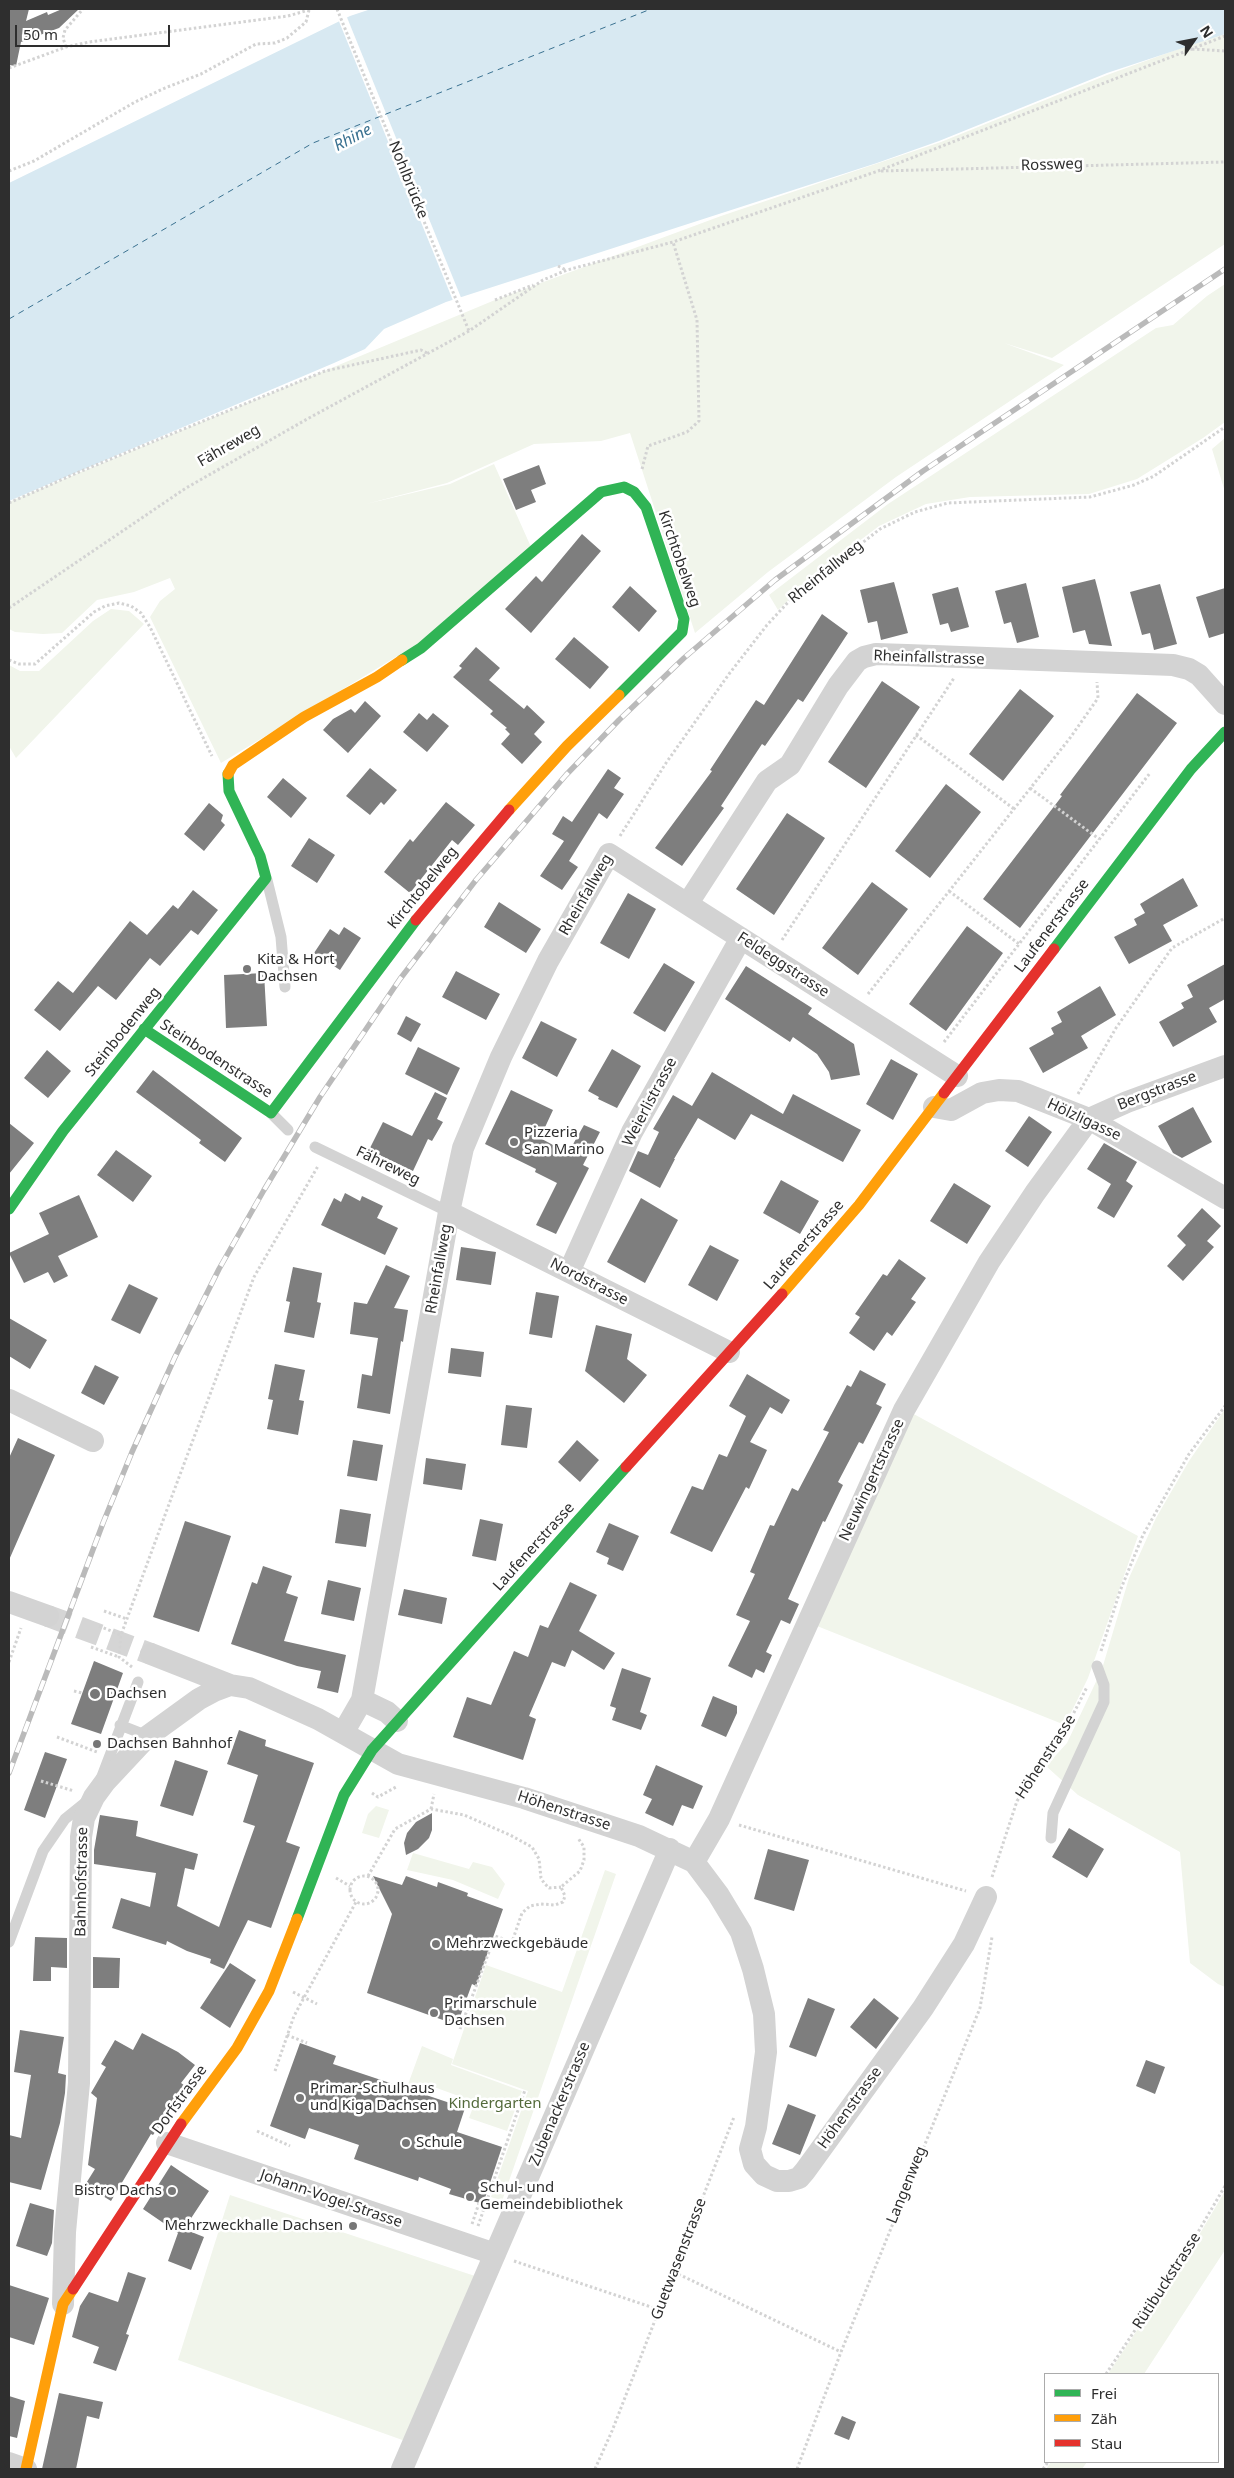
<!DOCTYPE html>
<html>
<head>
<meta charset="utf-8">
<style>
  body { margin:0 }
  #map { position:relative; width:1234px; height:2478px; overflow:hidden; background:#fff; font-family:"Noto Sans",sans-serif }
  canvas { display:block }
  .frame { position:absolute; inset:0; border:10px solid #2e2e2e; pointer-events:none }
  .legend { position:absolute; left:1044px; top:2373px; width:175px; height:90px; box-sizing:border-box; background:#fff; border:1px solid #ababab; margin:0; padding:6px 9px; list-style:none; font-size:15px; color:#2e2e2e }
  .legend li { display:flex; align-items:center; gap:10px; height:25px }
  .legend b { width:25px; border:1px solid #ababab }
  .north { position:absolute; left:1169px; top:15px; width:50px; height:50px; -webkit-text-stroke:4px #fff; paint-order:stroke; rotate:57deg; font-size:14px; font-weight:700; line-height:20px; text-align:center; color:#2e2e2e }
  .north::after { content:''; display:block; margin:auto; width:18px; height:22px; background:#2e2e2e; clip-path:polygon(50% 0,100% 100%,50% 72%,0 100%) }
  .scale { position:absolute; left:15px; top:25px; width:155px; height:22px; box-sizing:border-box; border:2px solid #2e2e2e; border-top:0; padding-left:6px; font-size:15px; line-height:18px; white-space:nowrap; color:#2e2e2e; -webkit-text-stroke:4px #fff; paint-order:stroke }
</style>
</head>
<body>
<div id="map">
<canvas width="1234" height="2478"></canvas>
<div class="frame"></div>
<ul class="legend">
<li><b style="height:6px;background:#30b455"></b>Frei</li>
<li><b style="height:6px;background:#ff9f0a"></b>Zäh</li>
<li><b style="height:6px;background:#e5322d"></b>Stau</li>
</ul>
<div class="north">N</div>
<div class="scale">50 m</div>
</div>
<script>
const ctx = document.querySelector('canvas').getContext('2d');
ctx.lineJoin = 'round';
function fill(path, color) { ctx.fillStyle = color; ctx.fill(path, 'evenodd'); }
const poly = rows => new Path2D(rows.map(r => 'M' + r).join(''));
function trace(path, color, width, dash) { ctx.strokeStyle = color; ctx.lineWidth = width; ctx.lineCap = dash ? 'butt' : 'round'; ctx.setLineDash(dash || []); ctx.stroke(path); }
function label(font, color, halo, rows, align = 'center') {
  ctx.font = font + ' "Noto Sans",sans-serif'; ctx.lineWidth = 5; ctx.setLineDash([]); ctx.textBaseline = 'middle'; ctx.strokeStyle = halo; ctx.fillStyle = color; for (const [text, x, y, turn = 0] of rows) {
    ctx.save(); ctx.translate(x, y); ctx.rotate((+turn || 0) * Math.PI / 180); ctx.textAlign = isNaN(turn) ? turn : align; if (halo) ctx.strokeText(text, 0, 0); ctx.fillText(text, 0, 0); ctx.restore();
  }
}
fill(poly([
  [1225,32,1225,244,1052,358,1004,343,1064,365,896,477,768,572,695,633,630,433,601,441,534,444,447,483,366,504,450,484,494,464,531,547,419,643,221,763,150,617,160,601,175,589,170,578,134,592,97,600,62,633,43,634,15,632,9,629,9,502,495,300,721,216,941,142,1107,75],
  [1225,284,1225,422,1203,438,1137,479,1089,494,970,497,926,504,879,526,821,570,778,610,769,595,888,504,1156,328,1173,325,1207,296],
  [1225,438,1225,492,1212,449],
  [111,609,129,611,144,624,16,758,9,746,9,665,20,671,39,671,93,621],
  [1225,1409,1225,1987,1218,1984,1190,1963,1180,1852,1078,1795,1046,1766,1067,1743,1102,1669,1129,1578,1156,1518,1189,1461],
  [910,1412,1138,1536,1088,1678,1065,1725,812,1624],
  [376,1806,389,1810,379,1838,362,1833,368,1814],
  [413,1853,469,1869,473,1862,492,1867,505,1884,498,1899,453,1880,407,1870],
  [605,1870,616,1874,502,2201,491,2197,528,2091,452,2064,486,1965,562,1992],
  [422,2046,453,2059,451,2065,522,2091,507,2131,469,2118,475,2102,423,2083,419,2091,407,2087],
  [1225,2191,1225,2250,1144,2374,1108,2374,1192,2247],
  [230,2195,478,2277,408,2442,178,2360],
  [1051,2462,1087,2462,1082,2469,1046,2469]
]), '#f1f5eb');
fill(poly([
  [371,9,1225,9,1225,34,1107,73,939,141,877,163,446,302,384,329,365,349,334,363,9,501,9,183,350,16]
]), '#d8e9f2');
fill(poly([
  [346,15,462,300,454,303,338,19]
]), '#fff');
trace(poly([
  [9,319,313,143,651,9]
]), '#3b7291', 1, [6, 5]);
fill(poly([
  [9,9,29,9,26,21,47,12,48,15,62,9,79,9,59,28,21,42,16,66,9,65],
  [539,465,546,484,531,490,536,502,516,510,503,479],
  [582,534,601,551,531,633,505,609,536,576,542,582],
  [1095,579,1099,594,1112,646,1089,644,1085,630,1073,633,1062,587],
  [894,582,908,633,881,640,877,621,868,623,860,590],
  [1026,583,1039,637,1017,643,1011,622,1004,624,995,591],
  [1160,584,1177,644,1154,650,1150,633,1142,635,1130,592],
  [630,586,657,611,639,632,612,607],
  [958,587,969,627,951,632,948,623,940,625,932,594],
  [1225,588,1225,633,1209,638,1196,597],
  [822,614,848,633,803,702,798,699,765,746,762,744,721,806,724,808,682,866,655,848,712,771,710,770,756,700,764,705],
  [574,637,609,667,590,689,555,659],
  [476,647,500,668,489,680,524,709,527,705,545,722,534,734,542,742,522,764,501,744,510,734,505,729,507,728,490,714,493,711,453,677,462,668,459,666],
  [882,681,920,707,866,788,828,762],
  [1020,689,1054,716,1003,781,969,754],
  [1137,693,1177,723,1020,928,983,899,1062,796,1060,795],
  [365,701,381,716,348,753,323,730,333,719,351,709,355,713],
  [419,713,427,720,433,713,449,726,427,752,403,732],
  [370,768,397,790,384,805,381,802,370,815,346,796],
  [608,769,621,778,614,788,624,794,607,819,599,813,569,861,578,867,562,890,540,876,564,841,552,834,563,816,572,822],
  [283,778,307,798,291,818,267,797],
  [946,784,981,812,930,878,895,851],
  [446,802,475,825,458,845,452,840,410,893,384,872,410,839,413,842],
  [209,803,223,815,221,821,225,825,204,851,184,834],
  [787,813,825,838,774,915,736,889],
  [309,838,335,855,317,883,291,866],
  [1183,878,1198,906,1163,925,1172,941,1129,964,1114,937,1137,925,1134,919,1145,913,1140,904],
  [872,882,908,909,858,975,822,948],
  [193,890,218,910,198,935,191,930,160,966,150,958,116,1000,98,986,60,1031,34,1010,58,981,73,993,130,921,147,935,173,905,178,909],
  [628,893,656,909,629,959,600,943],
  [499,902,541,929,526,953,484,927],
  [967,926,1003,953,946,1031,909,1004],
  [344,927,361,938,340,970,314,953,330,929,339,935],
  [664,963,695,982,665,1032,633,1013],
  [1225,964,1225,999,1209,1008,1217,1022,1173,1047,1159,1022,1184,1008,1181,1003,1193,997,1187,985],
  [746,966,812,1008,808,1014,854,1044,860,1075,831,1080,829,1072,817,1054,793,1037,790,1042,725,999],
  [456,971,500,994,486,1020,442,997],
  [264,973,267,1026,226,1028,224,975],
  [1100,986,1116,1015,1081,1036,1088,1048,1043,1073,1029,1048,1054,1034,1051,1028,1062,1022,1057,1012],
  [406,1016,421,1024,411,1042,397,1034],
  [541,1021,577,1039,557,1077,522,1058],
  [418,1047,460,1068,447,1095,405,1074],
  [612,1049,641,1066,617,1108,598,1099,599,1097,588,1091],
  [47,1050,71,1071,48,1098,24,1078],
  [891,1059,918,1074,893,1120,866,1104],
  [153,1070,242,1138,225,1162,199,1143,201,1140,136,1092],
  [712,1072,783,1114,793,1094,861,1130,843,1162,751,1114,735,1140,698,1118,674,1159,675,1159,660,1188,629,1171,638,1151,648,1155,659,1132,653,1129,673,1095,692,1106],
  [511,1090,553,1110,540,1138,568,1153,584,1125,600,1132,583,1165,589,1168,556,1234,536,1225,557,1183,535,1172,536,1169,485,1144],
  [435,1092,447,1098,437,1119,443,1122,432,1141,428,1139,413,1171,369,1150,383,1122,412,1136],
  [1193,1107,1212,1142,1182,1158,1173,1153,1158,1126],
  [1029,1116,1052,1132,1028,1167,1005,1151],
  [9,1123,34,1143,9,1174],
  [1104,1143,1137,1162,1126,1181,1133,1186,1114,1218,1097,1208,1111,1184,1087,1169],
  [116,1150,152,1176,133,1202,97,1175],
  [781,1180,819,1201,800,1234,763,1213],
  [954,1183,991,1206,967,1244,930,1221],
  [345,1193,360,1201,362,1196,383,1206,377,1218,398,1228,385,1255,321,1225,334,1198,341,1202],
  [79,1195,98,1237,58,1256,68,1276,54,1283,48,1272,24,1283,9,1253,49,1234,39,1213],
  [641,1198,678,1220,645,1283,607,1262],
  [1202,1208,1221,1226,1207,1241,1214,1247,1183,1281,1167,1266,1186,1245,1177,1236],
  [710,1245,739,1260,717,1301,688,1285],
  [461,1247,496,1252,491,1285,456,1280],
  [899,1259,926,1278,911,1299,916,1302,892,1336,887,1332,874,1351,849,1333,860,1317,855,1314,883,1274,887,1276],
  [386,1265,410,1276,394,1308,408,1310,403,1342,401,1341,390,1414,357,1408,362,1374,372,1376,378,1338,350,1334,354,1302,367,1304],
  [293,1267,322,1273,317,1302,321,1303,314,1338,284,1332,290,1302,286,1301],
  [129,1284,158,1298,140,1334,111,1320],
  [536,1292,559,1296,552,1338,529,1334],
  [9,1318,47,1340,30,1369,9,1356],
  [596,1325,632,1334,627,1359,647,1375,624,1403,585,1371],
  [451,1348,484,1352,481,1377,448,1373],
  [275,1364,305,1370,299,1400,304,1401,298,1435,267,1429,273,1400,268,1399],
  [95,1365,119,1377,104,1405,81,1393],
  [860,1370,886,1384,876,1404,882,1407,863,1444,859,1442,838,1482,843,1485,825,1522,823,1521,788,1599,799,1604,790,1624,781,1620,766,1652,772,1655,764,1673,756,1669,752,1678,728,1666,750,1621,736,1615,755,1574,750,1572,770,1525,774,1526,792,1488,798,1491,829,1432,823,1430,847,1385,851,1387],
  [747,1374,790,1400,782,1414,770,1407,750,1442,767,1450,749,1489,746,1487,712,1552,670,1533,692,1486,703,1490,719,1454,727,1457,746,1416,729,1406],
  [506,1405,532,1408,527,1448,501,1445],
  [18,1438,55,1455,9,1560,9,1458],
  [353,1440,383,1445,377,1481,347,1476],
  [577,1440,599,1460,580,1482,558,1462],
  [426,1458,466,1464,462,1490,423,1484],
  [340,1509,371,1514,366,1547,335,1543],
  [480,1519,503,1524,496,1561,472,1556],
  [185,1521,231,1536,199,1632,153,1617],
  [609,1523,639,1536,623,1571,607,1564,609,1558,596,1552],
  [263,1566,292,1576,286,1593,298,1597,284,1641,346,1655,338,1693,317,1688,321,1671,297,1666,231,1644,252,1582,257,1584],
  [328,1580,361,1588,354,1621,321,1614],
  [570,1582,597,1595,579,1631,615,1653,604,1670,572,1650,565,1667,552,1662,529,1716,536,1719,523,1760,453,1737,467,1697,491,1705,514,1651,528,1657,540,1625,548,1628],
  [404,1589,447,1598,442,1624,398,1615],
  [94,1661,123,1673,101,1734,71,1724],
  [622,1668,651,1678,640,1712,647,1715,641,1730,612,1720,616,1708,610,1706],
  [713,1696,737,1706,737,1713,726,1737,701,1726],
  [239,1730,266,1740,265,1746,314,1763,286,1842,300,1847,271,1928,248,1920,224,1969,210,1963,211,1959,187,1951,167,1941,166,1945,112,1928,121,1898,150,1907,156,1873,94,1864,94,1850,100,1815,138,1821,136,1836,198,1854,194,1870,185,1868,177,1906,219,1927,255,1826,243,1822,258,1775,227,1764],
  [45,1752,67,1759,45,1818,24,1810],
  [175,1760,208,1771,193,1816,160,1806],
  [656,1765,703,1786,693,1809,682,1805,673,1826,645,1813,652,1799,643,1795],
  [432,1813,432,1830,429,1838,418,1849,406,1855,404,1843,407,1833,416,1822],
  [1069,1828,1104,1849,1087,1878,1052,1857],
  [768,1849,809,1860,794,1911,754,1899],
  [373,1876,402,1885,406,1876,437,1887,438,1882,468,1893,467,1896,503,1909,476,1986,472,1984,457,2025,367,1993,392,1914],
  [35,1937,67,1938,67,1968,51,1967,51,1981,33,1981],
  [93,1957,120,1958,119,1988,93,1988],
  [230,1963,256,1980,230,2028,200,2008],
  [808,1998,835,2009,816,2057,789,2047],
  [874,1998,899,2018,876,2049,850,2027],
  [20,2030,64,2037,58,2073,66,2075,65,2093,60,2123,41,2190,9,2182,9,2135,21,2138,31,2075,14,2072],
  [142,2033,178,2052,195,2065,181,2083,188,2088,153,2135,151,2134,111,2201,85,2185,95,2169,88,2165,97,2098,91,2093,106,2067,101,2064,115,2040,133,2050],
  [300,2043,336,2056,333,2064,465,2108,457,2132,502,2147,483,2204,449,2194,451,2189,419,2177,418,2181,354,2159,359,2145,309,2128,305,2139,270,2126],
  [1146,2060,1165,2067,1155,2094,1136,2086],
  [788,2104,816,2115,800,2155,772,2144],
  [171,2165,209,2191,184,2229,204,2237,191,2270,168,2261,178,2233,143,2209],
  [30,2203,54,2210,52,2243,47,2256,16,2246],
  [128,2272,146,2278,126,2334,129,2335,116,2371,93,2363,99,2347,72,2337,80,2306,89,2292,118,2302],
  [9,2285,49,2298,34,2345,9,2337],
  [59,2393,103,2402,99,2419,87,2416,76,2469,42,2469],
  [9,2396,25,2401,17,2438,9,2436],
  [842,2416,856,2422,849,2440,834,2434]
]), '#7e7e7e');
trace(poly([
  [48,1616,151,1654]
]), '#d5d5d5', 22, [22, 11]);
trace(poly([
  [337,9,469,331],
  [66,47,63,38,65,30,83,9],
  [1192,49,1225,51],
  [9,68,66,47,89,42,288,16,312,9],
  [9,171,34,161,135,102,165,88,201,74,256,44,275,43,287,38,306,22,309,10],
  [881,171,1225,162],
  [558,266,566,270],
  [495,300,533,285],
  [642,469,648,446,687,432,699,421,697,320,673,242],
  [9,503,79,472,325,371,421,350,429,354],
  [9,608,186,488,309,418,469,331,543,280,567,270,673,242,878,171,1225,36],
  [9,660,19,664,35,664,94,612,105,606,119,603,131,606,141,613,150,627,212,756],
  [916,735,1014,809],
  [1030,788,1099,839],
  [620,836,666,763,729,674,767,625,792,598,880,529,915,512,948,503,1090,497,1134,485,1154,476,1225,427],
  [949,891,1019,944],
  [782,940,954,678],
  [868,994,1070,738,1098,698,1097,682],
  [944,1042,1150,773],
  [1078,1094,1116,1028,1172,948,1225,918],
  [104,1611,127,1619],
  [99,1626,121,1635],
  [91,1647,119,1657],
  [1101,1651,1120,1591,1143,1535,1189,1454,1225,1406],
  [9,1662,21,1628],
  [132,1667,119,1657,121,1635,172,1496,254,1277,318,1166],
  [74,1691,82,1693],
  [57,1737,97,1752],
  [41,1781,74,1791],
  [372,1793,378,1797,396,1787],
  [431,1809,434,1794],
  [739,1825,966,1891],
  '350 1890a14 14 0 1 1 28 0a14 14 0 1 1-28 0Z',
  [368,1876,395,1829,431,1809,464,1815,510,1835,532,1847,539,1859,541,1878,544,1883,549,1888,561,1887],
  [992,1877,1017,1801,1058,1744,1087,1687],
  [336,1878,350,1886],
  [293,1992,317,2004],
  [460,2029,495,1936,512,1942,522,1913,530,1906,541,1904,555,1905,563,1902,565,1896,561,1887,580,1871,584,1860,584,1847,578,1838],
  [287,2035,307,2043],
  [275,2071,294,2016,356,1902],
  [257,2131,290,2146],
  [472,2224,479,2203],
  [478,2226,525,2090],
  [514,2261,660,2310],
  [674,2272,841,2352],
  [1106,2374,1184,2256,1225,2186],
  [595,2469,612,2431,734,2117],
  [797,2469,841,2352,980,2008,992,1937],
  [1043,2469,1048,2462]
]), '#d3d3d3', 3, [2.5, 2.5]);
trace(poly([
  [267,880,281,937,285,987],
  [271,1113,288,1130],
  [315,1147,449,1212],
  [120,1725,148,1736],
  [101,1779,138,1682],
  [1051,1838,1053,1813,1104,1702,1104,1685,1097,1666],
  [9,1942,43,1851,65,1819,86,1802]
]), '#d3d3d3', 11);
trace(poly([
  [688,903,767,781,790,765,838,686,857,661,864,657,876,654,907,655,1173,665,1189,669,1199,675,1225,704],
  [934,1107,951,1110,982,1093,999,1090,1018,1091,1089,1119,1225,1198],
  [449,1212,729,1352],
  [569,1272,632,1132,741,938],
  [9,1400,93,1441],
  [9,1602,48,1616],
  [151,1654,230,1685],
  [362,1700,449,1212,463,1148,501,1057,548,961,609,854,957,1076],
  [343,1733,362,1700,387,1712,397,1721],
  [694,1862,719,1819,904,1410,989,1262,1035,1193,1089,1119,1127,1102,1225,1066],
  [167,2143,495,2254],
  [63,2304,65,2232,79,2083,81,1837,84,1818,94,1797,105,1782,148,1736,199,1699,214,1691,230,1685,249,1688,318,1719,398,1764,524,1798,639,1836,694,1862,718,1894,741,1932,753,1969,764,2014,766,2052,756,2127,750,2149,754,2164,764,2175,777,2181,789,2181,799,2178,805,2171,923,2008,964,1944,986,1897],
  [9,2463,26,2469],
  [402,2469,670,1849]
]), '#d3d3d3', 22);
trace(poly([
  [402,660,421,648,601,492,624,487,634,492,646,507,684,619,682,632,619,695],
  [1054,949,1191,769,1225,732],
  [144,1029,271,1113,416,920],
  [9,1209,63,1131,266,878,260,856,229,791,228,774],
  [297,1919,344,1795,372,1750,626,1467]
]), '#30b455', 11);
trace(poly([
  [228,774,233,765,304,717,377,677,402,660],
  [509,810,567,746,619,695],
  [782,1294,859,1205,944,1093],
  [181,2124,237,2048,269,1991,297,1919],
  [26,2469,63,2304,73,2289]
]), '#ff9f0a', 11);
trace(poly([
  [416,920,509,810],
  [944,1093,1054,949],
  [626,1467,782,1294],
  [73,2289,181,2124]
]), '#e5322d', 11);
const rail = poly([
  [9,1773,103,1523,132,1452,175,1357,219,1269,264,1190,320,1097,400,979,476,880,566,775,619,720,684,658,775,580,923,471,1225,269]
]);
trace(rail, '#bababa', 5.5);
trace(rail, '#fff', 4, [11]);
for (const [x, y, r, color] of [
  [247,969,5,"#777"],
  [514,1142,5,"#777"],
  [95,1694,6,"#777"],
  [97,1744,5,"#777"],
  [436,1944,5,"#777"],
  [434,2013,5,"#777"],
  [300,2098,5,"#777"],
  [406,2143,5,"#777"],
  [172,2191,5,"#777"],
  [470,2197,5,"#777"],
  [353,2226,5,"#777"]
]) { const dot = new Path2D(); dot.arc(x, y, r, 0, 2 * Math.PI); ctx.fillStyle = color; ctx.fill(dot); trace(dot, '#fff', 2); }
label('15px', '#2e2e2e', '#fff', [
  ["Rossweg",1052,165,-2],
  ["Nohlbrücke",408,180,68],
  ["Fähreweg",229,446,-30],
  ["Kirchtobelweg",679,559,71],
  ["Rheinfallweg",826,572,-39],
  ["Rheinfallstrasse",929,658,2],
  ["Kirchtobelweg",423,888,-51],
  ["Rheinfallweg",586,895,-60],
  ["Laufenerstrasse",1052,926,-53],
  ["Feldeggstrasse",783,965,33],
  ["Steinbodenweg",123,1032,-51],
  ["Steinbodenstrasse",216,1059,33],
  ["Bergstrasse",1157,1091,-21],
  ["Weierlistrasse",650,1102,-62],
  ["Hölzligasse",1084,1120,25],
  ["Fähreweg",388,1166,26],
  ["Laufenerstrasse",804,1245,-49],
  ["Rheinfallweg",439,1269,-80],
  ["Nordstrasse",589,1282,27],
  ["Neuwingertstrasse",872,1480,-65],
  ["Laufenerstrasse",534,1547,-48],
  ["Höhenstrasse",1046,1757,-57],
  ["Höhenstrasse",564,1811,18],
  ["Bahnhofstrasse",82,1882,-89],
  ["Dorfstrasse",180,2100,-54],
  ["Zubenackerstrasse",560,2104,-67],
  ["Höhenstrasse",850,2108,-54],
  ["Langenweg",907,2185,-68],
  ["Johann-Vogel-Strasse",331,2199,19],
  ["Guetwasenstrasse",679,2259,-69],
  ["Rütibuckstrasse",1167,2281,-57]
]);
label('15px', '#2e2e2e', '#fff', [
  ["Kita & Hort",257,960],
  ["Dachsen",257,977],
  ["Pizzeria",524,1133],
  ["San Marino",524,1150],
  ["Dachsen",106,1694],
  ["Dachsen Bahnhof",107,1744],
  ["Mehrzweckgebäude",446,1944],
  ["Primarschule",444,2004],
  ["Dachsen",444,2021],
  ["Primar-Schulhaus",310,2089],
  ["und Kiga Dachsen",310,2106],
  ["Schule",416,2143],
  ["Schul- und",480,2188],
  ["Gemeindebibliothek",480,2205],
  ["Bistro Dachs",162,2191,"right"],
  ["Mehrzweckhalle Dachsen",343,2226,"right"]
], 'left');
label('15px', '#536a3b', '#fff', [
  ["Kindergarten",495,2104]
]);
label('italic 16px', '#3b7291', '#fff', [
  ["Rhine",353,138,-28]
]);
</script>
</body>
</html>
